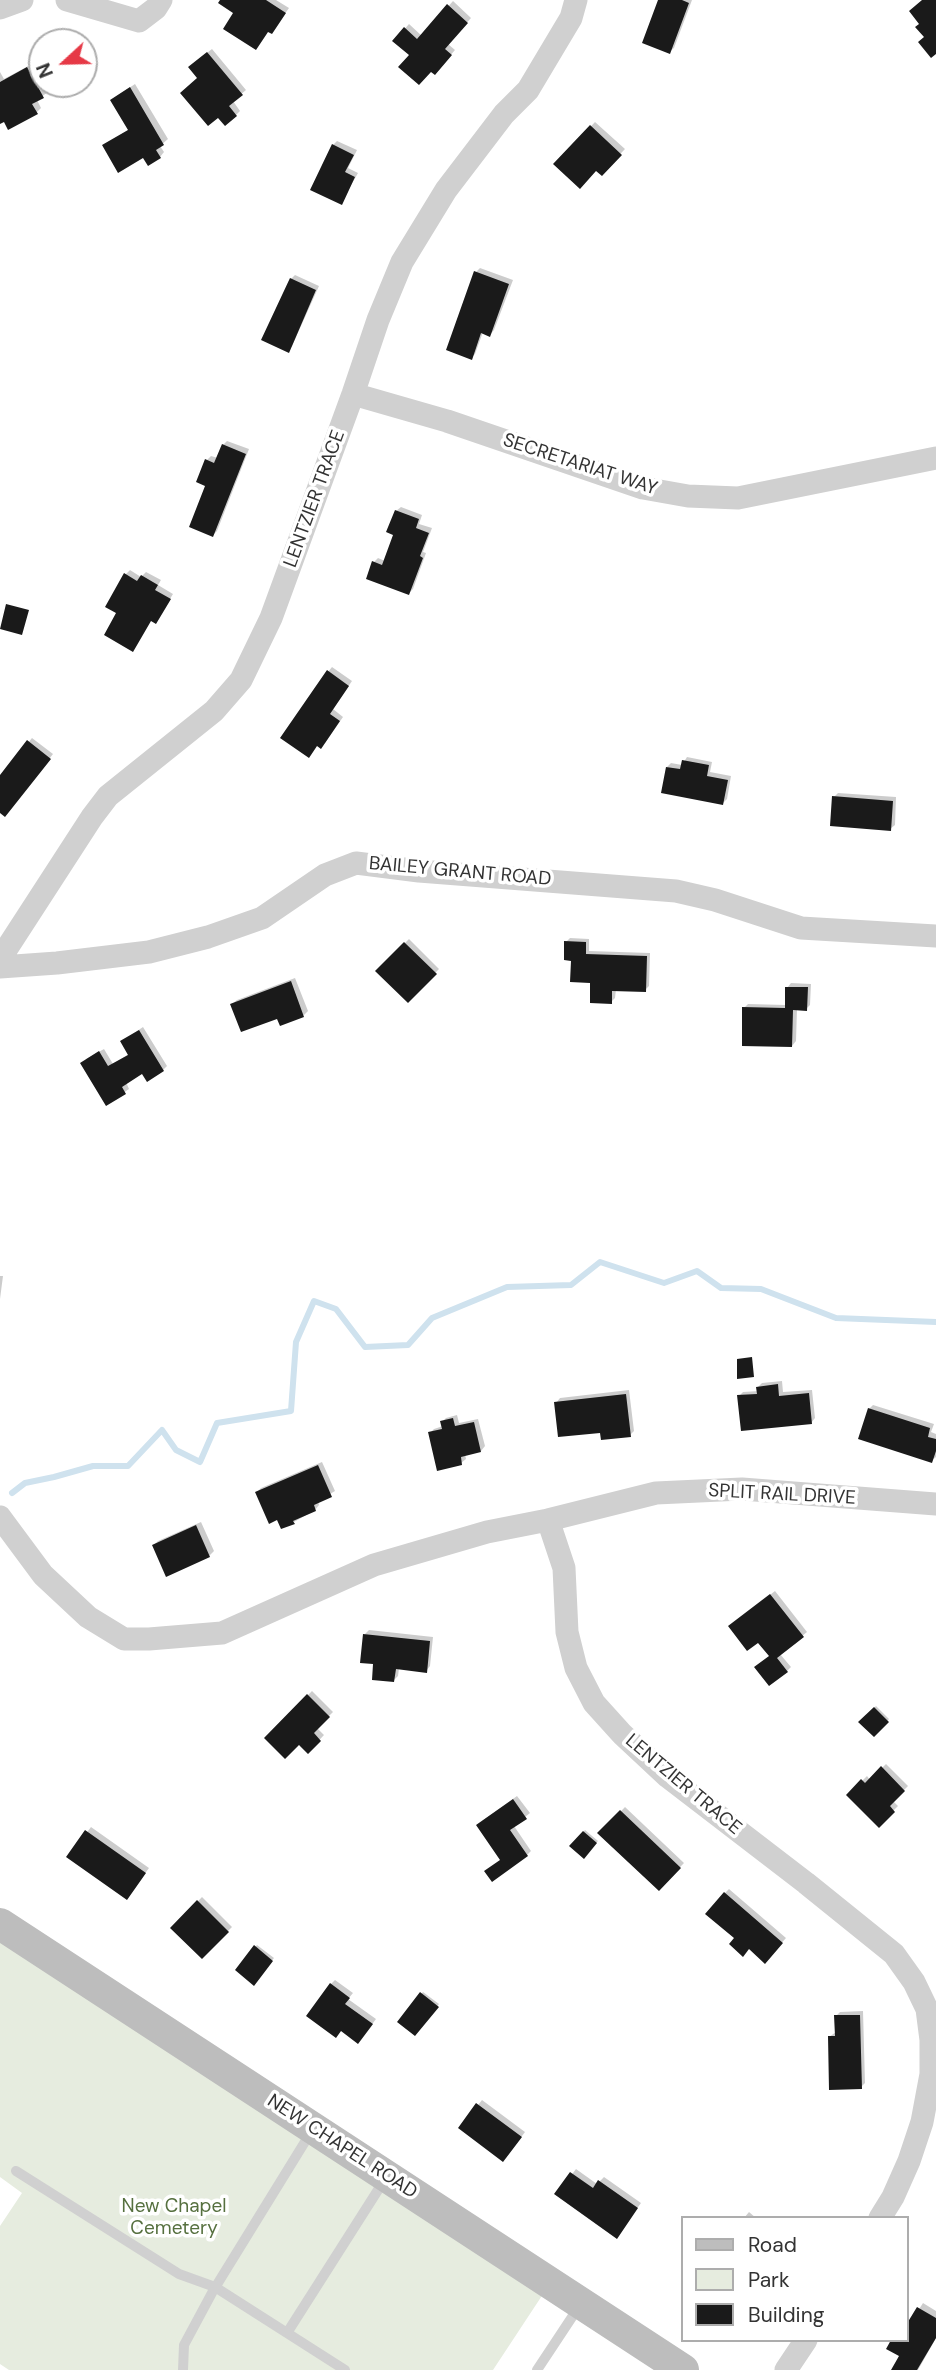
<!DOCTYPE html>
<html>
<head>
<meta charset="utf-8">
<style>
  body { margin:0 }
  #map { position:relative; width:936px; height:2370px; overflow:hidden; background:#fff; font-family:"DM Sans",sans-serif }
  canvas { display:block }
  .legend { position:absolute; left:681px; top:2216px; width:228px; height:126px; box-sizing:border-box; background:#fff; border:2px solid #adadad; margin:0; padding:9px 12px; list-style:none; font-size:21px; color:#333 }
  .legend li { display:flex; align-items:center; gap:14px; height:35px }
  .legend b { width:35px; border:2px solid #adadad }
  .north { position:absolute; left:28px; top:28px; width:70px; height:70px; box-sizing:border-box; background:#fff; border:2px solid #adadad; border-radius:50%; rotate:248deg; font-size:19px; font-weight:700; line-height:28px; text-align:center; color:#333 }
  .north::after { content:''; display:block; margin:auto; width:24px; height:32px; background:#e63946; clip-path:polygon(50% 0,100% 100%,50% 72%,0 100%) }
</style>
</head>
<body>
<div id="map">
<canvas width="936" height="2370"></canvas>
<ul class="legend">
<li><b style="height:9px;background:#bdbdbd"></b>Road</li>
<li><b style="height:19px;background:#e6ecdf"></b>Park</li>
<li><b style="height:19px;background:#1a1a1a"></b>Building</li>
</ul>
<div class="north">N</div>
</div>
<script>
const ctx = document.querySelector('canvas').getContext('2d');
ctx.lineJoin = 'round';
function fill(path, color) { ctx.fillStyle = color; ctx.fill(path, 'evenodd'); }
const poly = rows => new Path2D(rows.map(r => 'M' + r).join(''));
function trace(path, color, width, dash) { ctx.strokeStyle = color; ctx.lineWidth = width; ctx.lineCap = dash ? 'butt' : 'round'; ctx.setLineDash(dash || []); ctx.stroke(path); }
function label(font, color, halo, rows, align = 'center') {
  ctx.font = font + ' "DM Sans",sans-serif'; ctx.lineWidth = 7; ctx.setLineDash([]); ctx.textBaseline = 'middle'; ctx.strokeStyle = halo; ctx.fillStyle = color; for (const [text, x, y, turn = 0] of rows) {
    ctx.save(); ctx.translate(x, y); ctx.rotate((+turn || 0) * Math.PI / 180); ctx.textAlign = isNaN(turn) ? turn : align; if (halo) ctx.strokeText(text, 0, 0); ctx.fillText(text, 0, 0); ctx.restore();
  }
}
fill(poly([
  [0,1927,551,2282,493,2370,9,2370,0,2364,0,2226,22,2193,0,2177]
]), '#e6ecdf');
fill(poly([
  [222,0,276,0,289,8,272,32,236,13],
  [660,0,692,0,674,48,669,52],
  [453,1,471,18,448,44,455,50,435,73,395,40,409,24,422,36],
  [212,49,246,90,233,101,240,111,236,115,199,78,194,63],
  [32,64,48,92,37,100,41,108,37,112,0,122,0,72,4,79],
  [135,84,168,139,160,146,164,152,160,157,144,156,104,145,130,129,117,96],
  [595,122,625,149,602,173,596,168,555,164],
  [337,141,357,150,348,168,358,173,341,203,333,145],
  [480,268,513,280,494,330,490,335,483,332,475,354,471,358,476,272],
  [295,275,319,286,292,346,288,350,291,279],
  [227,441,249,449,217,531,213,535,207,460,211,456,218,458,223,445],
  [401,507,422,515,419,524,432,528,423,552,426,553,413,589,409,593,374,562,378,558,385,561,395,534,396,511],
  [130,570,141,577,146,572,161,580,158,585,173,594,156,622,119,612,125,575],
  [332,667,352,681,333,709,343,717,325,743,318,745,328,672],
  [32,738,53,754,9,811,0,811,0,777],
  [687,757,712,762,710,772,731,776,727,799,723,803,667,767,671,763,682,765],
  [838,793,896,797,895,825,890,829,834,797],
  [570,938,589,939,589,951,650,953,649,986,645,990,616,989,615,998,611,1002,573,959,566,942],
  [409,939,439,969,408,1001,377,971],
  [295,978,308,1011,304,1015,280,1024,278,1017,232,1004,237,1000],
  [791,983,811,984,810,1005,806,1009,797,1009,796,1041,792,1046,744,1008,748,1004,786,1005,787,988],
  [143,1027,167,1066,163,1070,143,1072,126,1082,129,1089,107,1104,86,1059,104,1049,113,1064,129,1054,122,1041],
  [0,1276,3,1276,0,1299],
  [782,1381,783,1392,812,1390,815,1418,811,1423,739,1396,743,1392,759,1391,758,1387,762,1383],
  [629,1390,634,1431,630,1435,556,1403,560,1398],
  [873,1405,934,1424,931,1432,936,1434,936,1457,931,1461,869,1409],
  [457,1415,459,1423,478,1419,485,1446,481,1451,465,1454,466,1459,461,1463,430,1433,434,1429,443,1426,442,1422,446,1418],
  [322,1462,335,1491,318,1501,319,1505,315,1510,294,1522,278,1518,257,1492,261,1488],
  [201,1522,214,1551,209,1556,167,1574,154,1545,158,1541],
  [775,1591,807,1632,780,1654,791,1667,787,1671,759,1640,735,1622],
  [369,1630,433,1637,430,1666,426,1671,399,1668,398,1676,394,1680,375,1663,365,1634],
  [312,1691,333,1712,317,1728,324,1735,308,1752,299,1743,266,1738],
  [876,1706,889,1719,874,1735,861,1722],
  [886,1764,908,1786,893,1801,898,1806,879,1825,848,1795,867,1776,870,1780],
  [517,1796,530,1813,514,1826,531,1851,527,1855,502,1859,482,1821],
  [625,1807,684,1863,659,1889,600,1833],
  [91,1827,149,1868,131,1893,69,1856],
  [585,1830,598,1841,584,1857,572,1846],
  [729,1889,786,1938,769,1957,736,1938,725,1893],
  [202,1897,232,1927,202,1957,172,1928],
  [257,1945,274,1958,254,1983,237,1970],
  [335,1980,353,1993,348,1999,376,2019,362,2038,341,2030,331,1984],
  [423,1992,439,2004,415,2034,399,2021],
  [863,2011,865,2083,861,2087,829,2037,836,2032,836,2016,840,2012],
  [482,2100,525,2132,507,2156,460,2128],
  [576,2169,597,2184,604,2177,641,2203,620,2232,557,2194],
  [749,2212,756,2218,744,2218],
  [923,2303,936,2311,936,2338,918,2370,893,2370,906,2340,907,2328]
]), '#0003');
trace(poly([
  [12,1493,25,1483,54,1477,93,1466,128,1466,162,1430,176,1450,200,1462,217,1423,291,1411,296,1342,314,1301,336,1309,365,1347,408,1345,432,1318,507,1287,571,1285,600,1262,664,1283,697,1271,721,1288,761,1289,836,1318,936,1322]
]), '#cfe2ee', 6);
fill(poly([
  [220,0,266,0,286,13,272,34,268,32,256,50,223,29,233,13,218,3],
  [658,0,682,0,689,3,670,54,642,43],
  [922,0,936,0,936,54,931,58,918,42,924,37,915,27,919,24,909,11],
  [447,4,468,23,445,49,452,55,435,75,431,72,419,85,398,67,409,55,392,41,404,27,417,39],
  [207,52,243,95,229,106,237,116,225,126,218,118,208,126,180,93,197,78,188,67],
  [27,67,44,98,32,104,38,114,8,130,4,122,0,124,0,82],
  [130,87,164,145,156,150,161,158,148,166,143,158,118,173,102,145,128,130,110,100],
  [590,125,622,155,602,176,596,171,580,189,553,164],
  [332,144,354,155,345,172,355,177,342,205,310,190],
  [474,271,509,284,490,337,481,333,472,360,446,350],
  [290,278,316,290,289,353,261,340],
  [222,444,246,454,213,537,189,527,205,486,196,482,205,459,214,463],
  [395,510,419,519,416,528,429,533,420,556,423,558,409,595,366,579,372,561,382,565,393,535,386,532],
  [124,573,137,581,141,575,158,585,155,590,171,599,156,624,151,621,133,652,104,635,116,613,105,607],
  [6,604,29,610,22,635,0,629],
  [327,670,349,686,330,714,340,721,321,749,317,746,309,758,280,738],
  [27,740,51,759,5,817,0,813,0,775],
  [682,760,709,765,707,776,728,780,723,805,661,793,666,767,680,769],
  [832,796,893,801,891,831,830,826],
  [564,941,586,942,586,954,647,956,646,992,612,991,612,1004,590,1003,590,983,570,982,571,961,564,960],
  [404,942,437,974,408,1003,375,971],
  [291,981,304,1017,280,1026,277,1019,241,1032,230,1004],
  [785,987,808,987,807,1011,793,1010,792,1047,742,1046,742,1007,785,1008],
  [139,1030,164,1071,147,1082,142,1074,122,1087,126,1094,106,1106,80,1063,99,1051,108,1066,128,1055,120,1041],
  [752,1357,754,1377,737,1379,737,1359],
  [778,1384,779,1396,809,1393,812,1424,741,1431,737,1395,757,1394,756,1387],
  [626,1394,631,1437,601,1440,600,1433,558,1437,554,1402],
  [868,1408,930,1428,928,1437,936,1439,936,1451,932,1463,858,1439],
  [453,1418,455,1426,474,1422,481,1452,461,1457,462,1465,437,1471,428,1432,442,1429,440,1421],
  [318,1465,332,1497,314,1505,316,1511,293,1521,295,1524,281,1529,277,1520,269,1524,255,1492],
  [196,1525,210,1557,166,1577,152,1545],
  [770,1594,804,1637,777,1658,788,1672,769,1686,754,1667,769,1656,758,1643,747,1651,728,1626],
  [363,1634,430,1641,427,1673,396,1669,394,1682,372,1680,373,1664,360,1663],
  [307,1694,330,1717,314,1733,321,1741,308,1754,299,1745,285,1759,264,1738],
  [874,1707,889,1722,874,1737,858,1722],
  [881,1766,905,1791,890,1806,895,1812,879,1828,846,1795,861,1779,865,1783],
  [513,1799,527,1819,510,1830,528,1856,492,1882,484,1871,500,1860,476,1825],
  [620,1810,681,1868,659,1891,597,1833],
  [85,1830,146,1873,127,1900,66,1857],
  [583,1831,597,1843,584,1859,569,1846],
  [724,1892,783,1943,765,1964,749,1949,743,1957,729,1944,734,1938,705,1914],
  [197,1900,229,1932,202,1959,170,1928],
  [254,1945,273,1961,254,1986,235,1970],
  [330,1983,350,1998,345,2004,373,2024,358,2044,341,2031,336,2038,306,2016],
  [420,1992,439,2007,415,2036,397,2022],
  [834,2015,860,2015,862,2089,829,2090,828,2036,835,2036],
  [476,2103,522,2137,503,2162,458,2128],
  [570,2172,593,2188,598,2180,638,2208,617,2239,554,2194],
  [917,2307,936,2318,936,2338,917,2370,891,2370,899,2356,886,2349,891,2340,906,2340,906,2325]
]), '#1a1a1a');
trace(poly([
  [16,2171,179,2274,215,2287,345,2370],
  [287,2333,385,2179],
  [183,2370,184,2345,213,2291,311,2132],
  [537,2370,580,2305]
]), '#d0d0d0', 10);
trace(poly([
  [67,0,139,21,156,8,161,0],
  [0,8,22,0],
  [353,394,447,421,643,488,688,496,738,498,936,458],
  [0,959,92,817,108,796,214,711,241,680,271,618,353,394,378,320,402,262,446,190,504,114,528,90,571,18,576,0],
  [0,967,57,963,149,952,208,937,262,918,325,875,356,863,419,871,676,891,715,900,801,928,936,936],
  [0,1517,43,1575,88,1617,124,1639,149,1639,222,1633,374,1565,487,1532,548,1520,656,1493,742,1489,936,1504],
  [548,1520,564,1568,567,1632,576,1668,594,1703,622,1734,668,1777,806,1883,894,1954,914,1982,927,2009,931,2040,931,2074,922,2122,909,2161,893,2197,880,2218],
  [786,2370,806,2340]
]), '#d0d0d0', 23);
trace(poly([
  [0,1924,683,2370]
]), '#bdbdbd', 32);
label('19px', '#333', '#fff', [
  ["SECRETARIAT WAY",580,465,18],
  ["LENTZIER TRACE",315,499,-70],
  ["BAILEY GRANT ROAD",460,872,5],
  ["SPLIT RAIL DRIVE",782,1495,3],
  ["LENTZIER TRACE",683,1785,40],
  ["NEW CHAPEL ROAD",342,2147,33]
]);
label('19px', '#56703f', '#fff', [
  ["New Chapel",174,2207],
  ["Cemetery",174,2229]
]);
</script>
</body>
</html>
